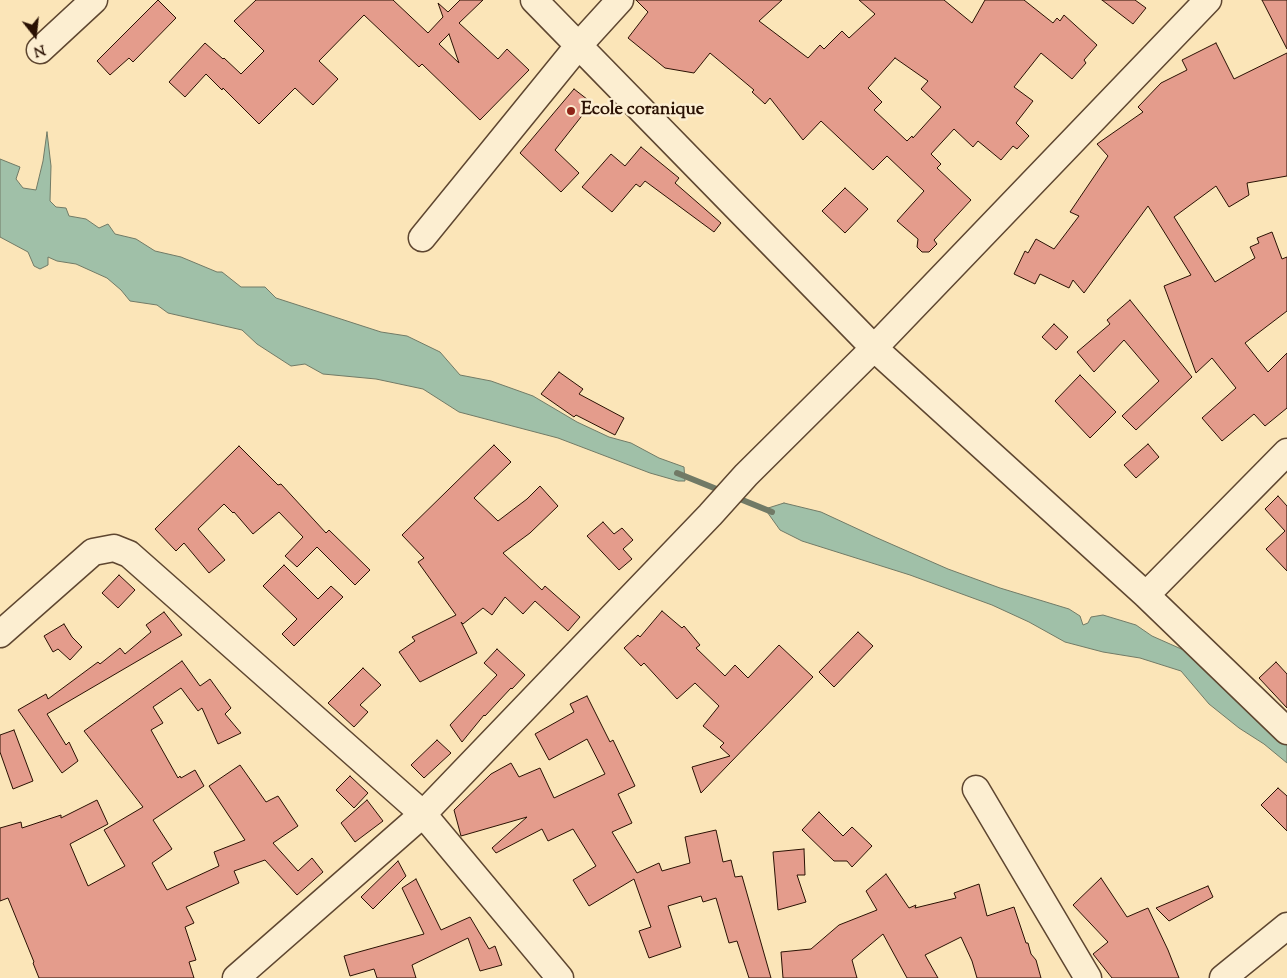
<!DOCTYPE html>
<html>
<head>
<meta charset="utf-8">
<style>
  body { margin:0 }
  #map { position:relative; width:1287px; height:978px; overflow:hidden; background:#fbe5b8; font-family:"Sorts Mill Goudy",serif }
  canvas { display:block }
  .north { position:absolute; left:10px; top:10px; width:50px; height:50px; -webkit-text-stroke:4px #fceed1; paint-order:stroke; rotate:164deg; font-size:14px; font-weight:700; line-height:20px; text-align:center; color:#2a1103 }
  .north::after { content:''; display:block; margin:auto; width:18px; height:22px; background:#2a1103; clip-path:polygon(50% 0,100% 100%,50% 72%,0 100%) }
</style>
</head>
<body>
<div id="map">
<canvas width="1287" height="978"></canvas>
<div class="north">N</div>
</div>
<script>
const ctx = document.querySelector('canvas').getContext('2d');
ctx.lineJoin = 'round';
function fill(path, color) { ctx.fillStyle = color; ctx.fill(path, 'evenodd'); }
const poly = rows => new Path2D(rows.map(r => 'M' + r).join(''));
function trace(path, color, width, dash) { ctx.strokeStyle = color; ctx.lineWidth = width; ctx.lineCap = dash ? 'butt' : 'round'; ctx.setLineDash(dash || []); ctx.stroke(path); }
function label(font, color, halo, rows, align = 'center') {
  ctx.font = font + ' "Sorts Mill Goudy",serif'; ctx.lineWidth = 5; ctx.setLineDash([]); ctx.textBaseline = 'middle'; ctx.strokeStyle = halo; ctx.fillStyle = color; for (const [text, x, y, turn = 0] of rows) {
    ctx.save(); ctx.translate(x, y); ctx.rotate((+turn || 0) * Math.PI / 180); ctx.textAlign = isNaN(turn) ? turn : align; if (halo) ctx.strokeText(text, 0, 0); ctx.fillText(text, 0, 0); ctx.restore();
  }
}
const water = poly([
  [47,132,51,166,50,201,56,207,66,208,69,216,86,219,99,228,108,224,115,234,136,239,155,251,181,257,217,272,222,272,241,287,265,287,276,298,381,332,407,336,440,352,460,375,491,381,533,396,577,422,609,437,631,443,659,458,684,467,685,481,678,481,650,473,558,438,459,412,423,389,376,379,323,374,305,364,291,366,257,344,242,330,168,313,157,305,130,301,121,290,107,278,76,264,57,261,48,257,48,265,40,269,34,266,28,252,0,237,0,159,20,167,16,179,23,188,36,190,43,161,47,132],
  [784,503,821,512,875,537,948,569,1000,588,1069,609,1080,616,1083,625,1088,623,1091,617,1103,615,1136,625,1152,636,1188,652,1287,741,1287,763,1264,744,1239,728,1209,704,1181,671,1140,658,1103,652,1065,642,1029,622,992,605,910,575,802,541,780,530,765,509,784,503]
]);
fill(water, '#a0c0a8');
trace(water, '#717a66', 1);
trace(poly([
  [677,473,724,492],
  [735,497,772,512]
]), '#717a66', 6);
const building = poly([
  [158,0,176,18,133,62,129,58,110,75,97,61,158,0],
  [256,0,393,0,428,33,443,17,438,3,448,12,460,0,483,0,459,23,498,59,507,49,529,70,480,120,422,64,419,67,364,15,319,61,338,79,313,105,295,88,259,124,223,88,222,90,206,74,185,97,169,82,205,43,223,59,224,58,241,74,264,51,234,21,256,0],
  [449,34,459,63,439,44,449,34],
  [636,0,782,0,759,21,808,58,820,45,824,49,842,31,849,38,875,14,859,0,944,0,972,23,985,0,1024,0,1053,23,1057,18,1060,21,1064,15,1097,45,1084,60,1086,63,1072,79,1041,53,1014,87,1033,101,1016,123,1029,136,1017,149,1013,146,1001,160,978,141,973,147,954,129,931,154,941,164,937,168,971,200,934,240,937,244,929,252,922,252,917,247,918,239,897,221,924,191,887,156,873,170,821,121,803,140,770,98,765,104,752,92,754,90,710,53,694,73,665,68,628,38,648,12,636,0],
  [895,58,928,81,921,89,941,107,913,138,912,136,907,141,874,110,882,102,868,88,895,58],
  [1102,0,1135,0,1146,8,1133,24,1102,0],
  [1262,0,1287,0,1287,49,1262,0],
  [1216,43,1234,79,1287,53,1287,176,1247,183,1249,195,1229,207,1216,186,1174,217,1215,282,1255,258,1250,247,1259,243,1257,238,1272,232,1282,259,1287,257,1287,311,1245,343,1268,372,1287,353,1287,408,1265,426,1254,414,1222,441,1202,418,1236,388,1212,358,1196,373,1164,286,1191,275,1148,206,1084,293,1073,280,1069,288,1040,274,1035,284,1014,274,1025,251,1028,253,1036,239,1054,249,1079,216,1070,212,1108,156,1097,144,1143,112,1138,107,1161,83,1187,70,1182,60,1216,43],
  [574,89,592,103,555,150,579,173,561,192,520,153,574,89],
  [641,147,679,178,675,183,721,223,714,232,645,181,640,187,636,184,612,212,582,187,611,154,625,166,641,147],
  [845,188,868,209,845,233,822,211,845,188],
  [1130,300,1192,377,1136,430,1122,416,1159,381,1124,340,1094,372,1077,352,1110,324,1107,320,1130,300],
  [1054,324,1068,337,1056,350,1042,337,1054,324],
  [559,372,583,389,579,394,624,418,615,435,576,415,574,417,541,394,559,372],
  [1080,375,1116,412,1090,438,1055,401,1080,375],
  [1148,444,1159,457,1136,478,1124,465,1148,444],
  [494,445,511,462,474,498,498,521,527,499,540,486,558,506,530,533,503,553,542,590,545,586,580,617,568,631,535,601,523,614,505,597,492,615,483,608,463,624,461,622,477,653,420,682,399,652,415,641,412,637,456,615,418,562,424,558,402,535,494,445],
  [239,446,278,485,281,484,326,533,329,530,370,570,355,585,317,547,297,567,285,556,303,537,279,512,253,534,234,512,233,513,224,504,198,529,225,560,209,573,184,543,176,551,155,529,239,446],
  [1278,496,1287,506,1287,571,1266,549,1285,531,1265,509,1278,496],
  [603,522,614,534,622,528,633,540,623,549,632,559,619,570,587,536,603,522],
  [284,565,318,599,331,586,343,597,294,646,282,634,297,619,263,586,284,565],
  [119,575,135,590,118,608,102,593,119,575],
  [662,611,682,628,684,626,700,645,696,648,725,676,735,665,748,678,779,645,813,677,701,793,692,767,730,756,720,747,724,743,703,726,719,706,695,683,677,699,644,663,641,666,624,648,638,635,640,637,662,611],
  [164,612,182,635,47,714,66,745,69,742,78,761,62,773,18,710,46,694,48,699,98,662,100,664,120,648,125,654,151,632,146,625,164,612],
  [64,624,72,637,82,647,70,660,58,649,53,652,44,636,64,624],
  [858,632,873,646,834,687,819,672,858,632],
  [497,649,525,675,512,689,511,688,485,716,484,715,462,742,450,725,497,675,484,663,497,649],
  [182,661,200,686,210,679,231,708,225,714,241,733,218,744,202,708,198,711,181,688,153,707,163,723,151,730,178,778,180,776,181,778,195,770,204,786,153,820,172,849,152,863,167,890,219,866,214,852,245,840,209,786,240,765,266,802,278,796,298,826,273,843,298,871,312,858,323,872,297,895,265,860,234,871,239,883,186,907,194,923,185,927,196,960,189,962,194,978,39,978,33,963,34,962,8,898,0,901,0,828,21,822,22,828,61,815,61,818,97,800,108,824,70,844,88,886,125,866,104,830,143,807,84,731,182,661],
  [1276,662,1287,674,1287,708,1259,678,1276,662],
  [363,668,381,685,360,705,368,712,354,727,328,703,363,668],
  [587,696,610,742,613,740,635,786,618,794,632,823,612,832,637,873,659,863,662,871,690,863,685,837,716,830,723,862,731,860,735,877,742,876,771,978,749,978,737,941,729,943,716,898,703,902,701,896,668,906,681,947,649,958,639,931,651,927,634,879,589,906,573,880,596,866,573,829,548,841,542,829,496,853,492,848,527,817,461,836,454,810,491,774,511,763,519,777,540,768,554,798,605,774,587,739,549,760,535,734,574,712,570,704,587,696],
  [14,730,33,781,13,789,0,752,0,735,14,730],
  [437,740,451,753,424,778,411,765,437,740],
  [350,776,368,793,354,808,336,790,350,776],
  [1278,788,1287,796,1287,831,1261,805,1278,788],
  [367,800,383,821,355,842,341,823,367,800],
  [819,812,843,836,852,827,872,846,852,867,847,861,834,861,802,830,819,812],
  [804,849,805,875,797,875,806,902,778,910,773,852,804,849],
  [398,861,406,876,373,909,361,897,398,861],
  [886,874,909,908,916,905,915,908,956,898,954,893,979,884,987,916,1014,907,1026,943,1028,943,1031,954,1036,960,1041,978,977,978,972,961,961,937,925,955,938,978,907,978,883,934,852,960,857,978,783,978,781,952,811,949,839,925,877,910,866,891,886,874],
  [1101,878,1127,917,1148,908,1168,950,1179,978,1112,978,1093,954,1108,942,1073,905,1101,878],
  [416,879,441,930,470,917,489,949,495,946,502,965,480,971,468,938,412,965,416,978,377,978,374,969,350,976,344,956,424,934,402,888,416,879],
  [1208,886,1213,897,1169,921,1156,908,1208,886]
]);
fill(building, '#e49c8c');
trace(building, '#2a1103', 1);
const minor = poly([
  [534,0,874,348,1146,595,1287,731],
  [40,50,94,0],
  [422,238,579,45,620,0],
  [1146,595,1287,452],
  [0,634,93,552,114,548,129,554,423,814,560,978],
  [976,789,1088,978],
  [236,978,423,814,710,515,746,475,874,348,1208,0],
  [1223,978,1287,926]
]);
trace(minor, '#5e4630', 29);
trace(minor, '#fceed1', 26);
for (const [x, y, r, color] of [
  [571,111,5,"#8f2418"]
]) { const dot = new Path2D(); dot.arc(x, y, r, 0, 2 * Math.PI); ctx.fillStyle = color; ctx.fill(dot); trace(dot, '#fceed1', 2); }
label('bold 18px', '#2a1103', '#fceed1', [
  ["Ecole coranique",581,111]
], 'left');
</script>
</body>
</html>
